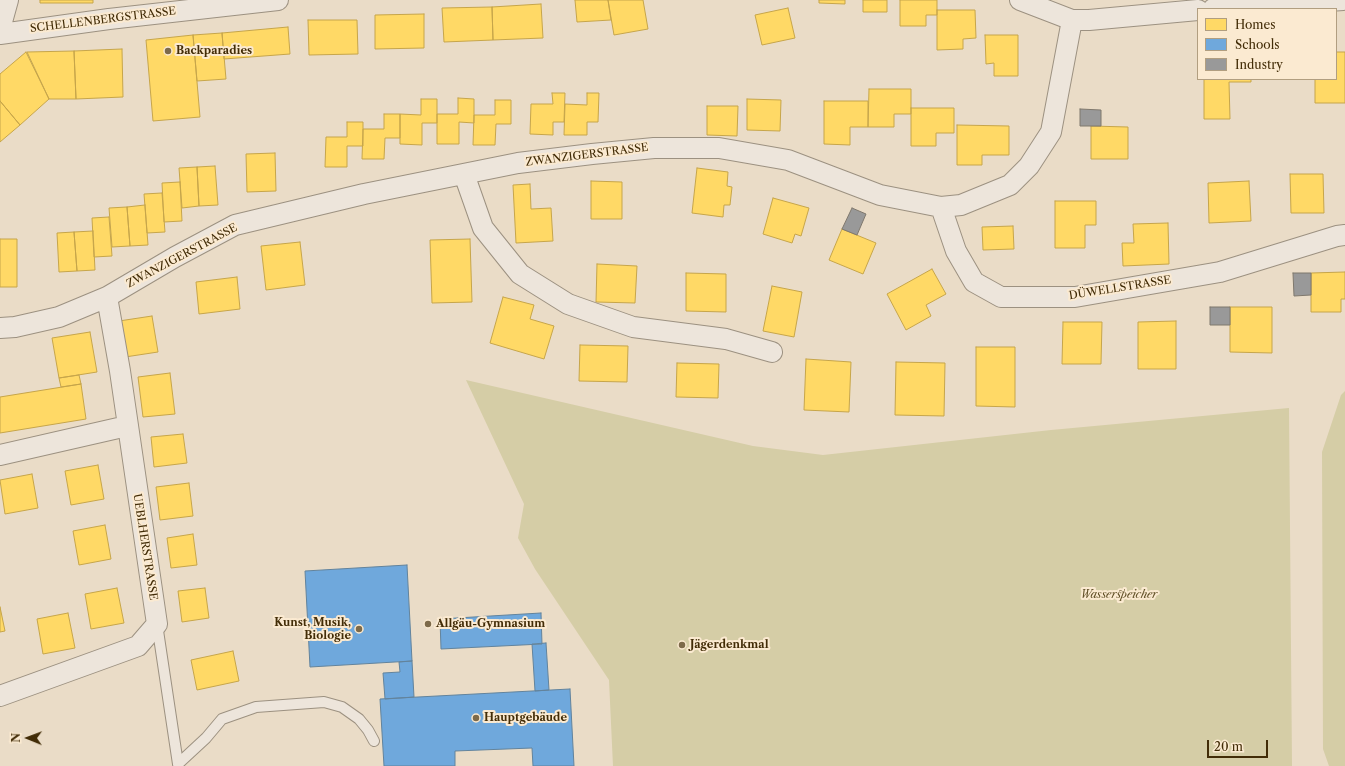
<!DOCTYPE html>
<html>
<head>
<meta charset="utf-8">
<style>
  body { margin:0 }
  #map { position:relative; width:1345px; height:766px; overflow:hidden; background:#eadcc7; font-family:"Libre Caslon Text",serif }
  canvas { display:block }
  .legend { position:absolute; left:1197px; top:8px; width:140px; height:72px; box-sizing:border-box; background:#fbead1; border:1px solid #b19e80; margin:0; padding:5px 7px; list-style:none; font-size:12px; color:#422c07 }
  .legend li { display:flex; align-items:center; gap:8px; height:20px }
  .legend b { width:20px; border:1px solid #b19e80 }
  .north { position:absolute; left:8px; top:718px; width:40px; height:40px; -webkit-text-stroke:3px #fbead1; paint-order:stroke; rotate:271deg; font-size:11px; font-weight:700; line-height:16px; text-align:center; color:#422c07 }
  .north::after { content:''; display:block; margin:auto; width:14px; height:18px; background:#422c07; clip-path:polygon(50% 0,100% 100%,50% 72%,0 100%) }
  .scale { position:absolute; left:1207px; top:740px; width:61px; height:18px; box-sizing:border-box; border:2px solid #422c07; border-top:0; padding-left:5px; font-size:12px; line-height:14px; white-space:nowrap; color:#422c07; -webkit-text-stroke:3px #fbead1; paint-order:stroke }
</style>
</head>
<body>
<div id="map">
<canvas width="1345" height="766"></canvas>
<ul class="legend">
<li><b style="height:11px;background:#ffd966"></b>Homes</li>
<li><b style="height:11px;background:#6fa8dc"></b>Schools</li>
<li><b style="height:11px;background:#999"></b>Industry</li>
</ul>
<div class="north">N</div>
<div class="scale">20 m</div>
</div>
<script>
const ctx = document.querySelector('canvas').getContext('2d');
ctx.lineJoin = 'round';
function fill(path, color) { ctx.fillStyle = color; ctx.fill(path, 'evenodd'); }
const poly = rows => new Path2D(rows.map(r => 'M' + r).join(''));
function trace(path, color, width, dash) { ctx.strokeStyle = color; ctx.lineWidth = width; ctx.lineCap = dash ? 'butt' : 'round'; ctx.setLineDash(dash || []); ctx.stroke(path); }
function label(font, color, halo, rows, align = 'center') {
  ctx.font = font + ' "Libre Caslon Text",serif'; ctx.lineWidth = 4; ctx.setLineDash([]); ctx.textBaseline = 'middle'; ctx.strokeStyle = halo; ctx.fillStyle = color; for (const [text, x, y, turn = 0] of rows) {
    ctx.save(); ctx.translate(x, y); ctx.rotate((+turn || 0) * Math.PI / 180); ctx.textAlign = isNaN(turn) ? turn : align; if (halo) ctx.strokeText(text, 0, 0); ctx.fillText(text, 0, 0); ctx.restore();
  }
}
fill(poly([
  [466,380,753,446,823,455,1051,430,1289,408,1292,766,613,766,609,680,535,569,518,538,524,504],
  [1345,391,1345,766,1329,766,1323,749,1322,452,1341,395]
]), '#d5cda6');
const homes = poly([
  [40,0,93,0,93,3,40,3,40,0],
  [575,0,608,0,611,20,577,22,575,0],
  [608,0,643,0,648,29,614,35,608,0],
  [819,0,845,0,845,4,819,3,819,0],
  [863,0,887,0,887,12,863,12,863,0],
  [900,0,937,0,937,15,926,15,926,26,900,26,900,0],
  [541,4,543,38,493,40,492,7,541,4],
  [492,7,493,40,444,42,442,8,492,7],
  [788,8,795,38,762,45,755,15,788,8],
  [937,10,975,10,976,38,963,39,963,49,937,50,937,10],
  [424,14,424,48,375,49,375,15,424,14],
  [308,20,357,20,358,54,309,55,308,20],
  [288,27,290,54,224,59,222,33,288,27],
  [222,33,226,79,197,81,193,35,222,33],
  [193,35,200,117,153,121,146,40,193,35],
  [985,35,1018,35,1018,76,994,76,994,63,986,64,985,35],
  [122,49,123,97,76,99,74,51,122,49],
  [74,51,76,99,49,99,27,52,74,51],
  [26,52,49,99,20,125,0,101,0,74,26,52],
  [1336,52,1345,52,1345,103,1315,103,1315,79,1336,79,1336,52],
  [1204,79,1251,79,1251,82,1229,82,1230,119,1204,119,1204,79],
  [869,89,911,89,911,114,894,114,894,127,868,127,869,89],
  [552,93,565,93,564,122,553,122,553,135,530,134,531,104,553,104,552,93],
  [587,93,599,93,598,122,587,122,587,135,564,135,565,104,587,105,587,93],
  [458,98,474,99,474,123,459,122,459,144,437,144,437,114,458,114,458,98],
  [421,99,437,99,437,123,422,123,422,145,400,144,400,114,421,115,421,99],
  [747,99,781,100,780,131,747,130,747,99],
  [495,100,511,100,511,124,496,124,495,145,473,145,474,115,495,115,495,100],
  [0,101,20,125,0,142,0,101],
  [824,101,868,101,868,127,850,127,850,145,824,144,824,101],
  [707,106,738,106,737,136,707,135,707,106],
  [911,108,954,108,954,133,936,133,936,146,911,146,911,108],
  [384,114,400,114,400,138,385,138,384,159,362,159,363,129,384,129,384,114],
  [347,122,363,122,363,146,347,146,347,167,325,167,326,137,347,137,347,122],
  [957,125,1009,126,1009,155,982,155,982,165,957,165,957,125],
  [1091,126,1128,127,1128,159,1091,159,1091,126],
  [275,153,276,191,247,192,246,154,275,153],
  [215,166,218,205,199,206,197,167,215,166],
  [197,167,199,206,182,208,179,168,197,167],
  [697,168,728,172,727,186,732,187,730,205,724,205,723,217,692,213,697,168],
  [1290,174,1323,174,1324,213,1291,213,1290,174],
  [591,181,622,182,622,219,591,219,591,181],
  [1249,181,1251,221,1209,223,1208,183,1249,181],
  [180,182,182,221,164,222,162,183,180,182],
  [530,184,531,209,551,208,553,241,516,243,513,185,530,184],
  [162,193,165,232,147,233,144,194,162,193],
  [773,198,809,208,801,236,795,234,792,243,763,234,773,198],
  [1055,201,1096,201,1096,225,1085,225,1085,248,1055,248,1055,201],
  [145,205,148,245,130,246,127,207,145,205],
  [127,207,130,246,112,247,109,208,127,207],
  [109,217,112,256,94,257,92,218,109,217],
  [1168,223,1169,264,1123,266,1122,243,1134,243,1133,224,1168,223],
  [1013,226,1014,249,983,250,982,227,1013,226],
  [842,229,876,243,863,274,829,260,842,229],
  [93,231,95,270,77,271,74,232,93,231],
  [74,232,77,271,59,272,57,233,74,232],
  [0,239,17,239,17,287,0,287,0,239],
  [470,239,472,302,432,303,430,240,470,239],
  [300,242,305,285,266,290,261,246,300,242],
  [597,264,637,266,635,303,596,302,597,264],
  [932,269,946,294,926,305,931,316,906,330,887,294,932,269],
  [1345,272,1345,299,1341,299,1341,312,1311,312,1311,273,1345,272],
  [686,273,726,274,726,312,686,311,686,273],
  [237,277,240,309,199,314,196,282,237,277],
  [772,286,802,292,794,337,763,331,772,286],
  [503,297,534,305,530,319,554,326,544,359,490,343,503,297],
  [1230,307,1272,307,1272,353,1230,352,1230,307],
  [152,316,158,352,125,357,119,321,152,316],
  [1176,321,1176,369,1138,369,1138,322,1176,321],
  [1063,322,1102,322,1101,364,1062,364,1063,322],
  [90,332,97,372,59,378,52,338,90,332],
  [580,345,628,346,627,382,579,381,580,345],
  [976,347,1015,347,1015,407,976,406,976,347],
  [806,359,851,362,849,412,804,410,806,359],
  [896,362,945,363,944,416,895,415,896,362],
  [677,363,719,364,718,398,676,397,677,363],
  [170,373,175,414,143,417,138,377,170,373],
  [79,375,81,384,61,387,59,378,79,375],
  [81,384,86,419,0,433,0,397,81,384],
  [183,434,187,463,154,467,151,437,183,434],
  [98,465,104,499,71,505,65,471,98,465],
  [32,474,38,508,5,514,0,480,32,474],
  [189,483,193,516,160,520,156,487,189,483],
  [105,525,111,559,79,565,73,531,105,525],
  [193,534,197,565,171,568,167,538,193,534],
  [117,588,124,623,91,629,85,594,117,588],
  [205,588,209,618,182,622,178,591,205,588],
  [0,607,5,631,0,632,0,607],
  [68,613,75,648,43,654,37,619,68,613],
  [233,651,239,681,197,690,191,660,233,651]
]);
fill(homes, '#ffd966');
trace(homes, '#c6a54a', 1);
const schools = poly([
  [407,565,412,661,310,667,305,571,407,565],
  [541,613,542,644,441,649,440,619,541,613],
  [546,643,549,690,535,691,532,644,546,643],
  [412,661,414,697,385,699,383,673,400,672,399,662,412,661],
  [570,689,574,766,533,766,532,748,455,751,455,766,384,766,380,699,570,689]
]);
fill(schools, '#6fa8dc');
trace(schools, '#62839c', 1);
const industry = poly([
  [1080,109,1101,110,1101,126,1080,126,1080,109],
  [852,208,866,214,857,235,842,229,852,208],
  [1293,273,1311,273,1311,295,1294,296,1293,273],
  [1210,307,1230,307,1230,325,1210,325,1210,307]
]);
fill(industry, '#999');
trace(industry, '#7f786d', 1);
const service = poly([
  [157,624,178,764,206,738,222,719,256,707,324,702,342,707,359,719,368,730,374,741]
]);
const minor = poly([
  [1020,0,1072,20,1089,20,1198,10],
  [1213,9,1343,0],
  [0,29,8,0],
  [0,34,109,19,278,0],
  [464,174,483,228,520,274,568,304,633,327,726,339,772,352],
  [941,207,956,251,974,282,1001,297,1075,297,1220,272,1337,236,1345,235],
  [0,328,15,327,59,317,107,297,175,257,235,225,364,194,518,163,592,154,654,148,719,148,788,160,880,195,941,207,961,205,1010,185,1029,166,1051,132,1072,20],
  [0,455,127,426],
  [0,696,138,646,157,624,120,371,107,297]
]);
trace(service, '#9c9181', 12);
trace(minor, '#9c9181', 22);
trace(service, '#ede5db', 10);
trace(minor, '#ede5db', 20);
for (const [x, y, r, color] of [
  [168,51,4,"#7d6a4a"],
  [428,624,4,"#7d6a4a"],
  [359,629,4,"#7d6a4a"],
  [682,645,4,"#7d6a4a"],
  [476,718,4,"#7d6a4a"]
]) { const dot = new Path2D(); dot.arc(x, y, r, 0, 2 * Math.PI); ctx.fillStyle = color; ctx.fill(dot); trace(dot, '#fbead1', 1.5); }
label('11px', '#422c07', '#fbead1', [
  ["SCHELLENBERGSTRASSE",103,20,-7],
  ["ZWANZIGERSTRASSE",587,155,-7],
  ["ZWANZIGERSTRASSE",182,256,-28],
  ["DÜWELLSTRASSE",1120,288,-9],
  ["UEBLHERSTRASSE",145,547,81]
]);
label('bold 11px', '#422c07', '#fbead1', [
  ["Backparadies",176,51],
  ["Kunst, Musik,",351,623,"right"],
  ["Biologie",351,636,"right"],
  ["Allgäu-Gymnasium",436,624],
  ["Jägerdenkmal",690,645],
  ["Hauptgebäude",484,718]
], 'left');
label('italic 11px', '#625128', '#fbead1', [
  ["Wasserspeicher",1119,595]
]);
</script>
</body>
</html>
